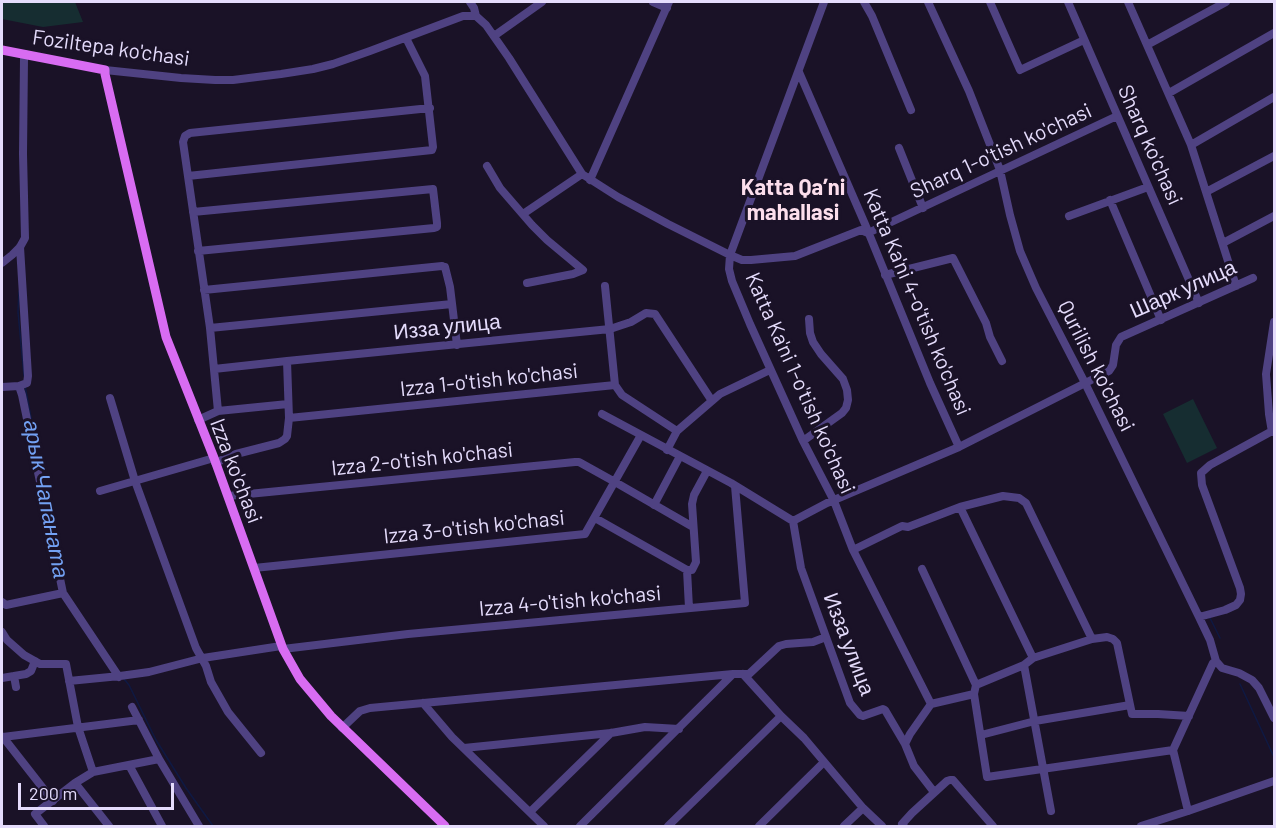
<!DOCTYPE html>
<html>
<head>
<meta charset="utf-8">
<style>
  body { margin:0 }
  #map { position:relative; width:1276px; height:828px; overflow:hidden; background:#1a1227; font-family:Barlow,sans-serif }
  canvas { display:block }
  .frame { position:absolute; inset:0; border:3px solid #e5dcfc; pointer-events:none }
  .scale { position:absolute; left:18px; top:783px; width:156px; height:27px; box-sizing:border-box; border:3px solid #e5dcfc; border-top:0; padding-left:8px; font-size:18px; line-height:21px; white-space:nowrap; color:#e5dcfc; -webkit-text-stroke:4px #1a1227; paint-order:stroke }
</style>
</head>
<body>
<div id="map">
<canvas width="1276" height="828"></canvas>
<div class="frame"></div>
<div class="scale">200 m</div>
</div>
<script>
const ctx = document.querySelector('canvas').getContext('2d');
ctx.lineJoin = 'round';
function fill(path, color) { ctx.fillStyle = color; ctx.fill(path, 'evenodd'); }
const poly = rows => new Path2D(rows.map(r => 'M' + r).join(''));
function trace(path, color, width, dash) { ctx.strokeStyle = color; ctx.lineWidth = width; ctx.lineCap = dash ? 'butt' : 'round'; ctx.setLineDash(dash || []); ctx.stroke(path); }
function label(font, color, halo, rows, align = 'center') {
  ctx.font = font + ' Barlow,sans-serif'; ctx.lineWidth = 6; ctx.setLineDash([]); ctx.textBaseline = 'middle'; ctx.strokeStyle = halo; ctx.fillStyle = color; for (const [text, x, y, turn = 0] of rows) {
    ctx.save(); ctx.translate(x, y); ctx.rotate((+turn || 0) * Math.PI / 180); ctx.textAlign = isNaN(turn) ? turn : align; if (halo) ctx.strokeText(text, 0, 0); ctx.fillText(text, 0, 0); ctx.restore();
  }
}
fill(poly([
  [2,2,75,2,83,22,43,27,2,19],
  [1193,399,1217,448,1187,463,1163,414]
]), '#162d31');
trace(poly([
  [19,291,18,312,24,376],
  [25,386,32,423],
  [1210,618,1220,638],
  [124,679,129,685,156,740,186,788,213,826],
  [1240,684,1274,757]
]), '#0f1943', 1.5);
trace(poly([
  [470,2,474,8,476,16],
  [653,2,667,8],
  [824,2,730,255,729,269,732,281,750,324,803,441,834,501,853,550,931,704],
  [864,2,872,16,911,110],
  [928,2,969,91,1000,170,1010,215,1020,251,1036,288,1085,383,1199,617,1210,640,1216,661,1222,668,1239,673,1252,680,1259,688,1274,718],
  [990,2,1020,70,1084,40],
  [1068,2,1199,303],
  [1128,2,1191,145,1236,286],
  [494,36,542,2],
  [1147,45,1226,2],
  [105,70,181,78,215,80,233,80,281,74,313,69,333,64,370,51,463,16,476,16,486,25,509,58,582,174,618,197,668,224,730,255,742,260,751,260,795,256,861,230,868,233,1117,116],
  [799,72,865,224,930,383,959,447],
  [1169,93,1274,33],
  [1191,145,1274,97],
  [899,148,923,208],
  [487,166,500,188,532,225,547,240,583,270,573,274,527,283],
  [188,176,432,150,433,147,425,76,406,38],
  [590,180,669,2],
  [1206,192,1274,156],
  [1110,200,1161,320],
  [193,212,433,189,437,223,437,227,434,228,198,251],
  [523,214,582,174],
  [1069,216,1148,187],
  [1223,243,1274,216],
  [2,263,12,255,20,247,25,238,23,154,24,59,25,54],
  [445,267,450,287,457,345],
  [885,275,953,258,986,323,990,337,1002,361],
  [605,286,615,385],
  [204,290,442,266],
  [210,328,452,304],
  [214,369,287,361],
  [19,386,27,383,28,376,20,247],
  [2,387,19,386,22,395,63,593,119,677],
  [110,398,135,481,196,648,206,666,211,682,228,712,261,753],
  [218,411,210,328,183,142,185,136,190,133,430,108],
  [602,414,731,483,793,521,801,568,850,703,860,715,863,716,883,709,885,710,905,744],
  [289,418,615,385,622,395,677,431],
  [198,420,218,411,288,404],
  [1272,432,1269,414,1266,374,1274,322],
  [803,441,842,413,846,408,848,400,847,390,843,379,821,354,813,342,810,333,809,319],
  [667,450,677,431,720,394,770,370],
  [215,463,236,454,279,443,285,439,287,436,289,418,287,361,610,329,631,322,646,313,655,314,712,401],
  [100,491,214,458],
  [228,496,575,462,579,462,615,482,693,527],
  [654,505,680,456],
  [960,507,1033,658],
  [595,518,687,570,692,570,696,562,692,504,694,495,707,471],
  [793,521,827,503,959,447,1109,371,1113,365,1116,345,1121,337,1253,278],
  [853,550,902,526,908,527,960,507,1003,496,1019,498,1026,503,1092,639,1107,637,1113,639,1117,643,1132,714,1158,714,1189,716],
  [254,568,585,534,641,435],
  [922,569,976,685,974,694,987,777,1173,750,1213,663,1216,661],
  [687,570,689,608],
  [2,602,6,605,63,593],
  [1199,617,1225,610,1236,605,1240,600,1241,594,1240,588,1202,485,1201,473,1210,465,1274,430],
  [2,632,7,640,24,655,40,664,66,664,78,727,93,772,159,759,199,826],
  [283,649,408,634,745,603,735,486],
  [1024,665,1051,811],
  [743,674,781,716,804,738,863,808,882,826],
  [14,676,16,687],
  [2,678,26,674,31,671,35,661],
  [69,681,120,676,149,672,203,658,281,646],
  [976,685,1024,665,1033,658,1092,639],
  [423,703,452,737,544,826],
  [931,704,910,734,905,744,914,766,934,792],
  [931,704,974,694],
  [132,707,159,759],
  [342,728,360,711,370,708,733,674],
  [981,735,1035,721,1130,705],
  [3,737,139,720],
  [3,737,53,801],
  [464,748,611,733,645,727,679,729],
  [1173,750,1188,811],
  [129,765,162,826],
  [75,783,109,826],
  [530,812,611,733],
  [44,826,35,814,75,783,93,772],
  [580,826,733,674,749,674,779,646,786,644,813,642,826,637],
  [668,826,781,716],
  [759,826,824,762],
  [844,826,863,808],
  [904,826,902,824,912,813,947,781,950,780,953,780,993,826],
  [1141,826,1188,811,1274,781]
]), '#4f4282', 8);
trace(poly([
  [2,50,105,70,105,74,166,337,214,458,283,649,300,679,331,716,445,826]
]), '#d86cf2', 9);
label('21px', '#e5dcfc', '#1a1227', [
  ["Foziltepa ko'chasi",111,48,8],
  ["Sharq ko'chasi",1150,145,66],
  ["Sharq 1-o'tish ko'chasi",1001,151,-25],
  ["Шарк улица",1183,289,-24],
  ["Katta Ka'ni 4-o'tish ko'chasi",917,302,67],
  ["Изза улица",447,327,-6],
  ["Qurilish ko'chasi",1096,366,63],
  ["Izza 1-o'tish ko'chasi",489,380,-6],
  ["Katta Ka'ni 1-o'tish ko'chasi",800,383,66],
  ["Izza 2-o'tish ko'chasi",422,459,-6],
  ["Izza ko'chasi",236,471,69],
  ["Izza 3-o'tish ko'chasi",474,527,-6],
  ["Izza 4-o'tish ko'chasi",570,601,-5],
  ["Изза улица",849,644,69]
]);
label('bold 22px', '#fcdeec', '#1a1227', [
  ["Katta Qaʼni",793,188],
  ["mahallasi",793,213]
]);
label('italic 22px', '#73a1f3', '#1a1227', [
  ["арык Чапаната",46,499,79]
]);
</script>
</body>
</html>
